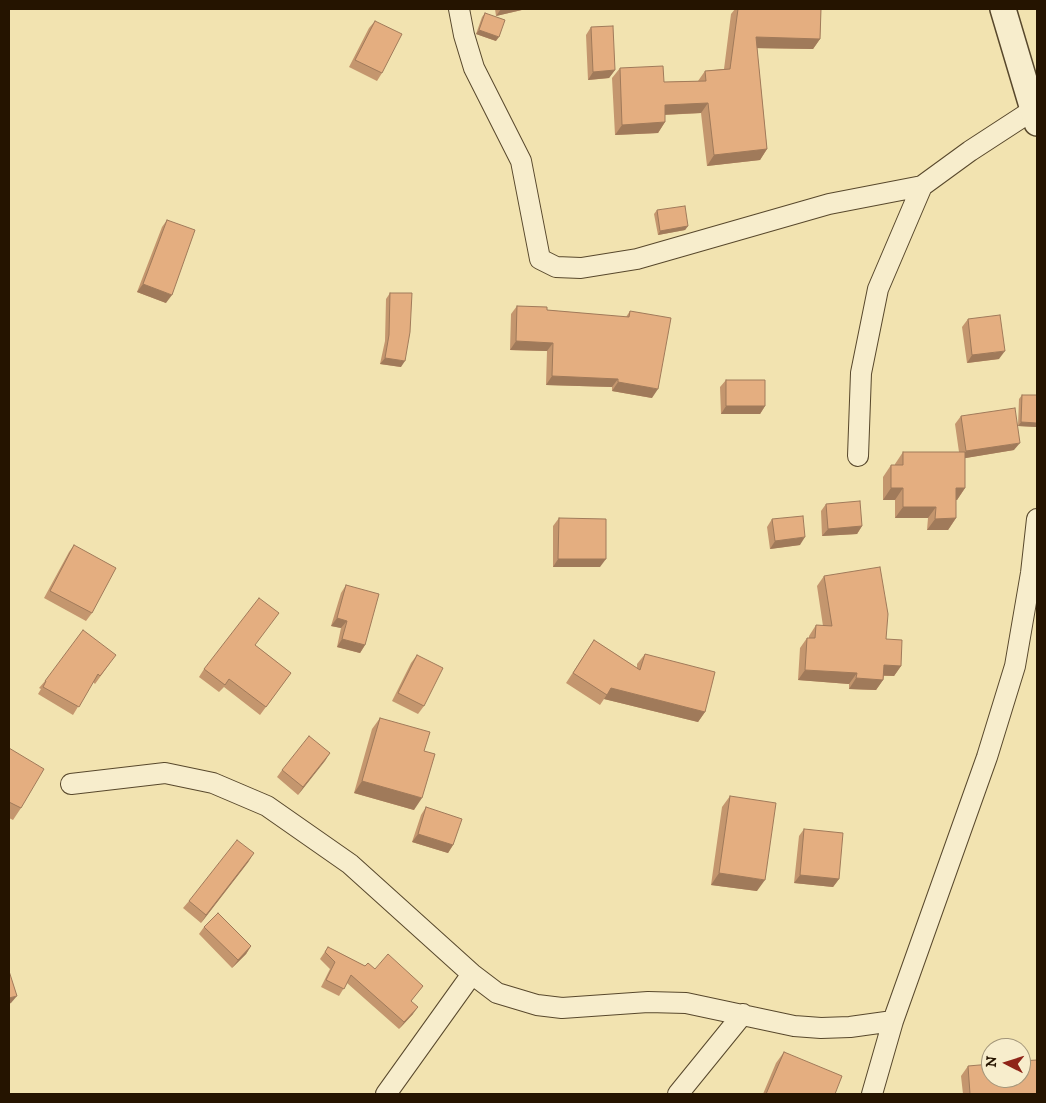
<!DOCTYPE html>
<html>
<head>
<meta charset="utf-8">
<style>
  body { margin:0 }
  #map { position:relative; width:1046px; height:1103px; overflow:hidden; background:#f2e3b0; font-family:"IM FELL DW Pica",serif }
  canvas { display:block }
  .frame { position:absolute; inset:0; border:10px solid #251400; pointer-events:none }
  .north { position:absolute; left:981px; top:1038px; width:50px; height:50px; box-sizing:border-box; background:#f7edcc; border:1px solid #a3967a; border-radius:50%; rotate:275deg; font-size:14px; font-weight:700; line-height:20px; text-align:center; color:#251400 }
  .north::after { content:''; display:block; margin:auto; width:18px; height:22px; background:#8f2418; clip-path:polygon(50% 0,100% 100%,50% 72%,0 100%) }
</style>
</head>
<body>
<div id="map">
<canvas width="1046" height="1103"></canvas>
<div class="frame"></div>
<div class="north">N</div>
</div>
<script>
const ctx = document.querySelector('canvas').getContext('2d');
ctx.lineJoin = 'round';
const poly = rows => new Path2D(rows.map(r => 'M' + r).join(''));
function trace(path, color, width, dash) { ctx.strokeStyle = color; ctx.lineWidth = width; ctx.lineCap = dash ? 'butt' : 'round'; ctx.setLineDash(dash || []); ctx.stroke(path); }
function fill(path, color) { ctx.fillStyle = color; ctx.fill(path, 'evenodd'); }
const minor = poly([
  [459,9,464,35,474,68,521,161,540,259,556,267,581,268,637,259,829,204,922,186,970,151,1033,110],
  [858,456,861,373,878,289,922,186],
  [71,784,165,773,213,783,267,806,350,864,472,974,497,993,537,1005,562,1008,648,1002,686,1003,794,1026,821,1028,850,1027,893,1021],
  [386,1094,472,974],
  [678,1094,743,1014],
  [872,1094,893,1021,987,757,1015,666,1031,573,1037,519]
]);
const tertiary = poly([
  [1003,9,1037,123]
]);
trace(minor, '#58482c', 22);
trace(tertiary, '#58482c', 28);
trace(minor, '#f7edcc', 20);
trace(tertiary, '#f7edcc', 25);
fill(poly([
  [495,9,526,9,496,16],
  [735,9,821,9,820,39,813,49,757,48,767,149,760,160,707,166,701,113,665,115,665,122,658,133,615,135,612,78,620,68,664,82,698,81,705,71,724,69,731,14],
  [485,13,496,41,476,34,482,17],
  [375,21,382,73,377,81,349,67,369,28],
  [591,27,615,70,609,78,588,80,586,35],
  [657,210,688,226,685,230,658,235,654,214],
  [167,220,166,303,137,292,162,227],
  [390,293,401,367,380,364,385,341,386,299],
  [517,306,547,310,626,317,630,311,652,398,612,391,612,387,546,385,547,351,510,350,511,314],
  [968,319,999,359,967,363,962,327],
  [726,380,765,406,760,414,721,414,720,387],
  [1022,395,1037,427,1018,426,1019,399],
  [961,416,1014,450,965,458,965,488,957,500,956,500,956,518,948,530,927,530,928,518,895,518,895,500,883,500,883,477,891,465,895,465,895,464,903,452,959,452,955,424],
  [826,504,862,526,857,534,822,536,821,511],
  [559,518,600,567,553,567,553,526],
  [772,519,800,545,770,549,767,527],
  [74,545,92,613,86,621,44,598,69,552],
  [824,576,886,639,901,666,894,676,884,676,883,680,876,690,849,689,849,684,798,680,800,648,807,638,809,638,809,636,816,625,823,626,817,586],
  [346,585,365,645,360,653,337,647,341,628,331,626,341,593],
  [594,640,637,668,637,664,645,654,705,712,698,722,604,699,600,705,566,683],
  [255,645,291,673,260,715,224,687,219,692,199,677,204,669],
  [417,655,424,706,418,714,392,701,411,663],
  [110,663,95,684,93,682,73,715,38,694,41,689,39,688,45,681],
  [380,718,424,751,414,810,354,793,372,729],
  [9,748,21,808,13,820,9,818],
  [330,753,298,795,277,777,282,770],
  [730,796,757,891,711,885,722,807],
  [426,807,453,845,448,853,412,842,421,815],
  [804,829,839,879,833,887,794,883,799,836],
  [249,861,201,923,183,908,189,901],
  [204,927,251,946,246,954,232,968,199,934],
  [328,947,365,966,423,986,411,1001,413,1014,399,1029,347,983,339,996,321,987,330,969,320,959],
  [784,1052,835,1094,763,1094,776,1063],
  [968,1066,1037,1094,963,1094,961,1076]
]), '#c4966e');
fill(poly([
  [501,9,526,9,496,16],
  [479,30,499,37,496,41,476,34],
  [756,37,820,39,813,49,748,48],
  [615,70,609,78,588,80,593,72],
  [708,103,701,113,657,115,665,105],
  [665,122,658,133,615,135,622,125],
  [767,149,760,160,707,166,714,155],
  [688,226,685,230,658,235,660,231],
  [143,284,172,295,166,303,137,292],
  [516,341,553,343,547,351,510,350],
  [1005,351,999,359,967,363,972,355],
  [385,358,405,361,401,367,380,364],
  [552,376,618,379,612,387,546,385],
  [618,382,658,389,652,398,612,391],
  [726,406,765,406,760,414,721,414],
  [1021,422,1037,423,1037,427,1018,426],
  [1020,443,1014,450,960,459,966,451],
  [891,488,903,488,895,500,883,500],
  [956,488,965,488,957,500,948,500],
  [903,507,936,507,928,518,895,518],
  [956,518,948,530,927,530,935,519],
  [862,526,857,534,822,536,828,529],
  [805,537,800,545,770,549,775,541],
  [558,559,606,559,600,567,553,567],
  [337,618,347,621,341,628,331,626],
  [342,639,365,645,360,653,337,647],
  [884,665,901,666,894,676,877,675],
  [805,670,857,673,849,684,798,680],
  [856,678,883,680,876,690,849,689],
  [611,688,705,712,698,722,604,699],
  [330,753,325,761,298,795,303,787],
  [362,781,422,798,414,810,354,793],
  [418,834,453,845,448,853,412,842],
  [254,853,249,861,201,923,206,915],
  [719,873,765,880,757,891,711,885],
  [800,875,839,879,833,887,794,883],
  [251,946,246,954,232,968,238,960],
  [17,996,11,1003,9,1004,9,998],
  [418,1007,413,1014,399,1029,404,1022]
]), '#a07a5a');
const building = poly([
  [738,9,821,9,820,39,756,37,767,149,714,155,708,103,665,105,665,122,622,125,620,68,663,66,664,82,706,81,705,71,730,69,738,9],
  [485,13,505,20,499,37,479,30,485,13],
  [375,21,402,34,382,73,355,60,375,21],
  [613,26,615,70,593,72,591,27,613,26],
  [685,206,688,226,660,231,657,210,685,206],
  [167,220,195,230,172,295,143,284,167,220],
  [390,293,412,293,410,332,405,361,385,358,389,335,390,293],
  [517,306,547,307,547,310,629,317,630,311,671,318,658,389,618,382,618,379,552,376,553,343,516,341,517,306],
  [1000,315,1005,351,972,355,968,319,1000,315],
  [726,380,765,380,765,406,726,406,726,380],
  [1022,395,1037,395,1037,423,1021,422,1022,395],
  [1015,408,1020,443,966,451,961,416,1015,408],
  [903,452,965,452,965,488,956,488,956,518,935,519,936,507,903,507,903,488,891,488,891,465,903,465,903,452],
  [860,501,862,526,828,529,826,504,860,501],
  [803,516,805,537,775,541,772,519,803,516],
  [559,518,606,519,606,559,558,559,559,518],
  [74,545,116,568,92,613,50,591,74,545],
  [880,567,888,614,886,639,902,640,901,666,884,665,883,680,856,678,857,673,805,670,807,638,815,638,816,625,832,626,824,576,880,567],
  [346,585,379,594,365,645,342,639,347,621,337,618,346,585],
  [259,598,279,613,255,645,291,673,266,707,229,679,225,685,204,669,259,598],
  [83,630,116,655,100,676,98,674,79,707,43,687,46,681,45,681,83,630],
  [594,640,640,670,645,654,715,672,705,712,611,688,607,695,573,673,594,640],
  [417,655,443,668,424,706,398,693,417,655],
  [380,718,430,732,424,751,435,754,422,798,362,781,380,718],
  [309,736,330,753,303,787,282,770,309,736],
  [9,748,44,769,21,808,9,802,9,748],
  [730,796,776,803,765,880,719,873,730,796],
  [426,807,462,819,453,845,418,834,426,807],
  [804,829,843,833,839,879,800,875,804,829],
  [237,840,254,853,206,915,189,901,237,840],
  [218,913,251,946,238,960,204,927,218,913],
  [328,947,365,966,368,963,375,969,388,954,423,986,411,1001,418,1007,404,1022,351,975,344,989,326,980,335,962,325,952,328,947],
  [9,971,17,996,9,998,9,971],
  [784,1052,842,1076,835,1094,766,1094,784,1052],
  [1037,1060,1037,1094,970,1094,968,1066,991,1064,991,1078,1021,1078,1021,1061,1037,1060]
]);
fill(building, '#e4ae80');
trace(building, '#a07a5a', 1);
</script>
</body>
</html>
